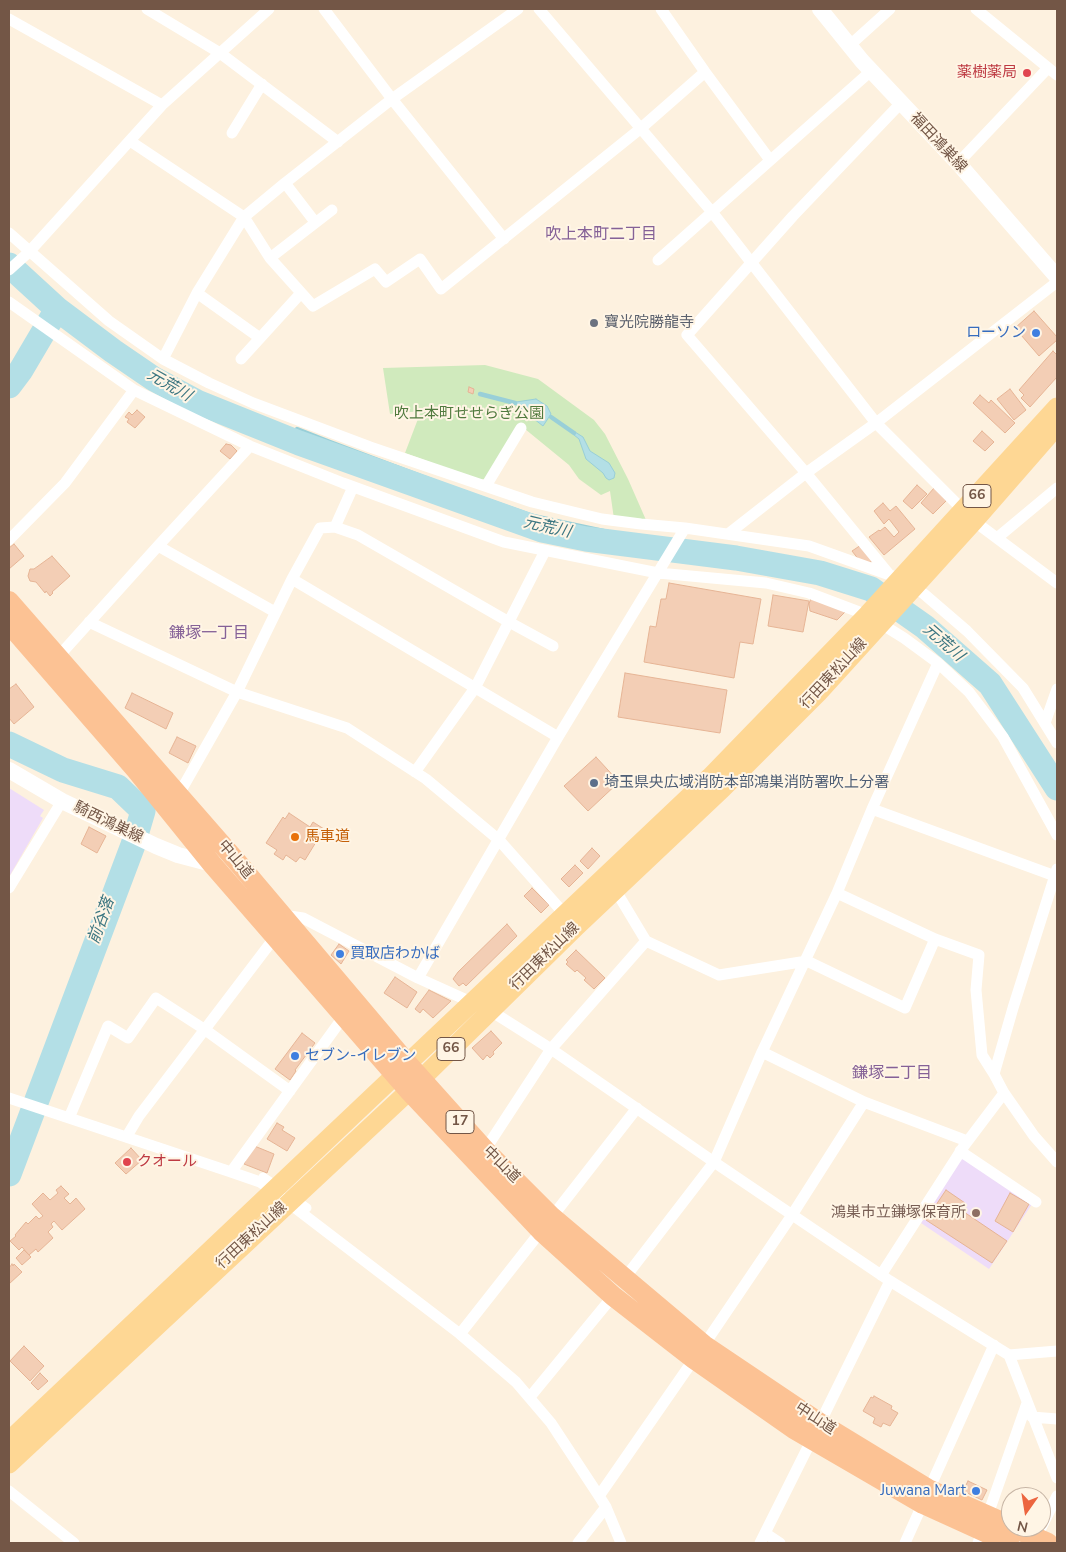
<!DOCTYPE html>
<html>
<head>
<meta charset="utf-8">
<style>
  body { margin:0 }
  #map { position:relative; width:1066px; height:1552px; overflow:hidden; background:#fdf1df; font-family:"Nunito Sans",sans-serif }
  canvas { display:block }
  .frame { position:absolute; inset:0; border:10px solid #735646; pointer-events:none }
  .north { position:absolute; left:1001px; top:1487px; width:50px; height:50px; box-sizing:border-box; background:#fff5e5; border:1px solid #c7b5a5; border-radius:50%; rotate:193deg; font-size:14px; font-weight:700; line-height:20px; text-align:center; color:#735646 }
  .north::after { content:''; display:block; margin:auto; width:18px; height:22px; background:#ec653f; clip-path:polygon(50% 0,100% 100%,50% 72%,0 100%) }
</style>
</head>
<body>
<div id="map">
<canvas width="1066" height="1552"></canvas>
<div class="frame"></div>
<div class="north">N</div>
</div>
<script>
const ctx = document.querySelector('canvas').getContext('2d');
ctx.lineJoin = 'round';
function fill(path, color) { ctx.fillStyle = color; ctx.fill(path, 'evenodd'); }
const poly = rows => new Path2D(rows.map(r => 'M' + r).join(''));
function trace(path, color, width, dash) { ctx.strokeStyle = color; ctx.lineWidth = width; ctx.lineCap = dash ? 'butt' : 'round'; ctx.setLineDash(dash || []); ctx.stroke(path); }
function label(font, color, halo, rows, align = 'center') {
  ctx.font = font + ' "Nunito Sans","Noto Sans JP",sans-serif'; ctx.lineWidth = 4; ctx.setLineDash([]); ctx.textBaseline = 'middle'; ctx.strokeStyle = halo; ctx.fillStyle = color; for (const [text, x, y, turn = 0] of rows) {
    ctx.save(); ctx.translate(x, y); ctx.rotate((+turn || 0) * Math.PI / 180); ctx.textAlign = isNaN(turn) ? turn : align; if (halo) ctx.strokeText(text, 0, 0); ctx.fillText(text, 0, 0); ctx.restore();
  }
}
fill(poly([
  [9,788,44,810,40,816,43,818,9,877],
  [963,1156,1032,1204,989,1269,921,1223]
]), '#eedcf9');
fill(poly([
  [485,365,538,379,594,420,605,434,628,479,646,520,614,519,610,491,601,495,579,479,569,465,525,429,485,479,479,480,405,453,421,411,390,414,383,368]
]), '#d0eabd');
const water = poly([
  [536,399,547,406,551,414,543,426,515,404,516,402,536,399],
  [575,432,583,437,590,451,609,463,615,473,614,478,609,480,606,478,603,473,586,459,579,439,574,435,575,432]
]);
fill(water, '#b3dfe6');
trace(water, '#99cfd8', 1);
trace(poly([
  [480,394,515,403],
  [551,417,574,433],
  [297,429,330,442,442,484],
  [450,487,533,516,608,532]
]), '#99cfd8', 4.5);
trace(poly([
  [9,265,57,309,113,351,154,379,197,402,299,443,542,530,586,539,736,558,820,573,871,589,925,627,990,684,1057,788],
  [9,386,21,370,57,309],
  [9,744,63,770,118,787,143,811,133,845,9,1174]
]), '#b3dfe6', 25);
const building = poly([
  [1034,311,1057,337,1057,340,1039,356,1015,328,1034,311],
  [1053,351,1057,355,1057,377,1030,407,1021,398,1024,395,1019,390,1053,351],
  [469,387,474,389,473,394,468,392,469,387],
  [1010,389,1026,410,1014,420,997,399,1010,389],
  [980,395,989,403,991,400,1015,423,1005,433,973,403,980,395],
  [137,410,145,417,135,428,127,422,129,419,125,417,129,412,132,415,137,410],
  [982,431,994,442,985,451,973,441,982,431],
  [226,444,231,445,237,451,230,459,220,451,226,444],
  [917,485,927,494,912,509,903,501,917,485],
  [934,488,947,500,933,514,921,503,934,488],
  [883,503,890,511,896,506,915,529,884,555,869,537,879,530,880,531,885,527,894,537,899,532,889,519,884,524,874,511,883,503],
  [14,544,24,556,9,569,9,548,14,544],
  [861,545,873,560,869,563,859,560,852,551,861,545],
  [52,556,70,576,52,592,53,593,50,596,46,591,45,593,36,582,30,581,28,576,30,569,34,569,52,556],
  [669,583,761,599,753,644,740,642,734,678,644,662,650,626,656,627,661,599,666,599,669,583],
  [773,595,809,601,803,632,768,626,773,595],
  [811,598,846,611,837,620,810,611,809,604,811,598],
  [625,673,727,690,720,733,618,717,625,673],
  [16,684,34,707,14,724,9,718,9,689,16,684],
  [132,693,173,713,166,729,125,708,132,693],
  [177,737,196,746,188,763,169,753,177,737],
  [596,757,619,782,588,811,564,786,596,757],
  [289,813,310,827,313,822,324,829,305,860,300,857,296,862,286,855,283,860,274,854,277,850,266,843,283,817,285,819,289,813],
  [89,827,106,836,97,853,81,844,89,827],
  [592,848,600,856,588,869,580,861,592,848],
  [575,865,583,873,569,887,561,879,575,865],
  [532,888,549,905,541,913,524,896,532,888],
  [507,924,517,936,466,986,463,983,459,986,453,979,458,972,507,924],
  [339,944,349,951,341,964,331,955,339,944],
  [576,950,605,978,594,989,584,980,586,978,577,970,575,972,566,964,568,962,566,960,576,950],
  [395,977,417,992,407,1008,384,993,395,977],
  [429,990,451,1001,433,1018,423,1009,420,1013,415,1009,429,990],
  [491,1031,502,1043,493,1052,494,1054,490,1058,487,1055,483,1060,472,1048,491,1031],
  [302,1033,315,1043,295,1070,296,1071,290,1080,275,1069,302,1033],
  [277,1123,284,1127,282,1130,295,1138,287,1151,267,1139,277,1123],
  [252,1145,274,1154,267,1173,244,1164,252,1145],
  [131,1148,142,1160,126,1174,115,1163,131,1148],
  [61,1186,69,1194,64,1198,70,1204,76,1198,85,1209,62,1230,54,1221,51,1224,53,1227,48,1232,53,1238,38,1252,36,1249,29,1255,22,1247,19,1250,10,1241,16,1236,15,1235,26,1222,28,1224,36,1216,39,1219,43,1216,32,1204,43,1193,50,1200,58,1193,56,1190,61,1186],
  [946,1190,965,1203,961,1210,1007,1241,992,1263,926,1220,946,1190],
  [1010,1193,1029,1204,1013,1232,995,1221,1010,1193],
  [24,1250,31,1257,22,1265,16,1258,24,1250],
  [12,1264,13,1266,14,1264,22,1272,9,1284,9,1268,12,1264],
  [24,1346,44,1366,30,1381,10,1361,24,1346],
  [40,1373,48,1381,38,1390,31,1383,40,1373],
  [874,1396,892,1406,891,1409,898,1413,890,1426,883,1423,881,1427,873,1423,875,1418,863,1411,871,1397,873,1398,874,1396],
  [968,1481,987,1490,982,1500,963,1491,968,1481]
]);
fill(building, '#f3ceb5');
trace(building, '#e6b495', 1);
trace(poly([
  [263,1177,278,1187],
  [293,1198,307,1208]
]), '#fff', 9);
trace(poly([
  [147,9,220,53,338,142],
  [324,9,392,99,504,239],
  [539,9,712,212,876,423,974,521,1057,583],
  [661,9,705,72,770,160],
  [976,9,1057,75],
  [9,19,162,105],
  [849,46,890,9],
  [232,133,262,84],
  [130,141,244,217,270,258,313,306,375,269,386,282,420,259,441,289,640,129,705,72],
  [958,163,1048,68],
  [285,183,315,222],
  [9,233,109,321,163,359,209,383,253,403,370,447,532,502,602,519,641,524,685,528,809,546,901,579,924,594,967,631,1023,688,1057,743],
  [270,258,332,210],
  [658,260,871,71],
  [9,270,29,252,162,105,269,9],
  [197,293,260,338],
  [9,302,134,390,250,446,343,483,504,542,658,573,766,583,809,593,867,615,904,638,938,663,969,692,1003,737,1057,835],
  [163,359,197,293,244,217,285,183,392,99,518,9],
  [241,359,301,293],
  [486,486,521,428],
  [335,527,358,535,509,622,553,646],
  [728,534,806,473,876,423,1057,282],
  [997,538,1057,488],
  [9,540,65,483,134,390],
  [158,546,275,612],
  [888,573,806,473,687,335,793,216,901,103],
  [292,579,558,737],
  [89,622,237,692,347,728,426,779,499,840,568,918],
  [58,657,158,546,250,446],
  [1045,723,1057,689],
  [415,772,475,688,545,551],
  [179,794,237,692,292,579,320,528,335,527,353,487],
  [872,809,1055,876],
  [1057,869,1013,1008,994,1074,1004,1093,1034,1136,1057,1162],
  [613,886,646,941,719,975,807,961,905,1008,935,939],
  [9,888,62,801],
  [837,893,935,939,979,955,976,990,982,1055,994,1074],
  [283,915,303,918,418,978,491,1011,551,1049,714,1162,890,1281,1009,1355,1057,1351],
  [418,978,558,737,685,528],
  [762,1052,864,1102,967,1141],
  [9,1098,231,1172,260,1182,273,1191,460,1334,516,1382,551,1423,599,1496,606,1507,621,1543],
  [69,1118,108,1026,128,1038,156,998,204,1029,290,1091],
  [127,1136,139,1116,275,937],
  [485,1150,551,1049,646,941],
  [960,1151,1036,1202],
  [231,1172,344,1016],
  [552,1217,637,1108],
  [881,1275,964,1146,1004,1093],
  [624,1279,714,1162,762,1052,837,893,872,809,938,663],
  [460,1334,541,1231],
  [704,1345,792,1215,864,1102],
  [1009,1355,1057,1478],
  [530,1397,613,1296],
  [1032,1417,1057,1419],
  [820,1423,890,1281],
  [9,1491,74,1543],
  [599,1496,694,1359],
  [765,1533,780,1543],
  [1036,1538,1057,1496],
  [578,1543,606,1507],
  [760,1543,812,1439],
  [905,1543,994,1345],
  [978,1543,1027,1403]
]), '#fff', 11);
trace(poly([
  [820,9,862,61,958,163,1057,277],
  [9,770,62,801,156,846,178,855,212,864]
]), '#fff', 16);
trace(poly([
  [9,1441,710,777,868,614,1057,407],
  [9,1464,409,1091,576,927,723,788,818,693,974,521,1057,426]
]), '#fed794', 19);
trace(poly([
  [9,601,238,863,407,1063,485,1150,552,1217,704,1345,820,1423,930,1490,1011,1526],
  [9,624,136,770,212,864,409,1091,541,1231,613,1296,694,1359,794,1429,923,1504,1009,1543],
  [1012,1527,1048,1543]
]), '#fcc294', 20);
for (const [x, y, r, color] of [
  [1027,73,5,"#e0444e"],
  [594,323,5,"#6b7280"],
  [1036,333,5,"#3f7fe0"],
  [594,783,5,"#5c6f8a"],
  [295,837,5,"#e8710a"],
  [340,954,5,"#3f7fe0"],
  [295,1056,5,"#3f7fe0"],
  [127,1162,5,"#e0444e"],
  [976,1213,5,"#8d6e63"],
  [976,1491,5,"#3f7fe0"]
]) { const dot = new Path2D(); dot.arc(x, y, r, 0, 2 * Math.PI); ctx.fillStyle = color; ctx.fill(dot); trace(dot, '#fff5e5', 2); }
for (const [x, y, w] of [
  [977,496,28],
  [451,1049,28],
  [460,1122,28]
]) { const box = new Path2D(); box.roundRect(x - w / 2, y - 11.5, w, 23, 4); ctx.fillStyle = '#fff5e5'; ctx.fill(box); trace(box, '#735646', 1); }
label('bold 14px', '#735646', null, [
  ["66",977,496],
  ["66",451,1049],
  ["17",460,1122]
]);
label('15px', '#be3a42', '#fff5e5', [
  ["薬樹薬局",1017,73],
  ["クオール",137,1162,"left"]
], 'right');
label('15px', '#735646', '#fff5e5', [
  ["福田鴻巣線",938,143,47],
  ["行田東松山線",834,674,-47],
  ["騎西鴻巣線",108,823,26],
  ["中山道",235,860,50],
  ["行田東松山線",545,957,-44],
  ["中山道",501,1165,45],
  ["行田東松山線",252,1236,-43],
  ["中山道",815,1419,33]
]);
label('15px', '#5b616d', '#fff5e5', [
  ["寶光院勝龍寺",604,323]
], 'left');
label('15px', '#366cbe', '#fff5e5', [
  ["ローソン",1026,333],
  ["買取店わかば",350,954,"left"],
  ["セブン-イレブン",305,1056,"left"],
  ["Juwana Mart",966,1491]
], 'right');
label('15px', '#507a3e', '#fff5e5', [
  ["吹上本町せせらぎ公園",469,414]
]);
label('15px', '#4e5e75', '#fff5e5', [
  ["埼玉県央広域消防本部鴻巣消防署吹上分署",604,783]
], 'left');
label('15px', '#c56008', '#fff5e5', [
  ["馬車道",305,837]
], 'left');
label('15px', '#785e54', '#fff5e5', [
  ["鴻巣市立鎌塚保育所",966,1213]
], 'right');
label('16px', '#856197', '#fff5e5', [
  ["吹上本町二丁目",601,235],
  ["鎌塚一丁目",209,634],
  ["鎌塚二丁目",892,1074]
]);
label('italic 16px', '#3c7681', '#fff5e5', [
  ["元荒川",169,386,30],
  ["元荒川",547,528,13],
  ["元荒川",943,643,41],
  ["前谷落",102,921,-70]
]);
</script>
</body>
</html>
